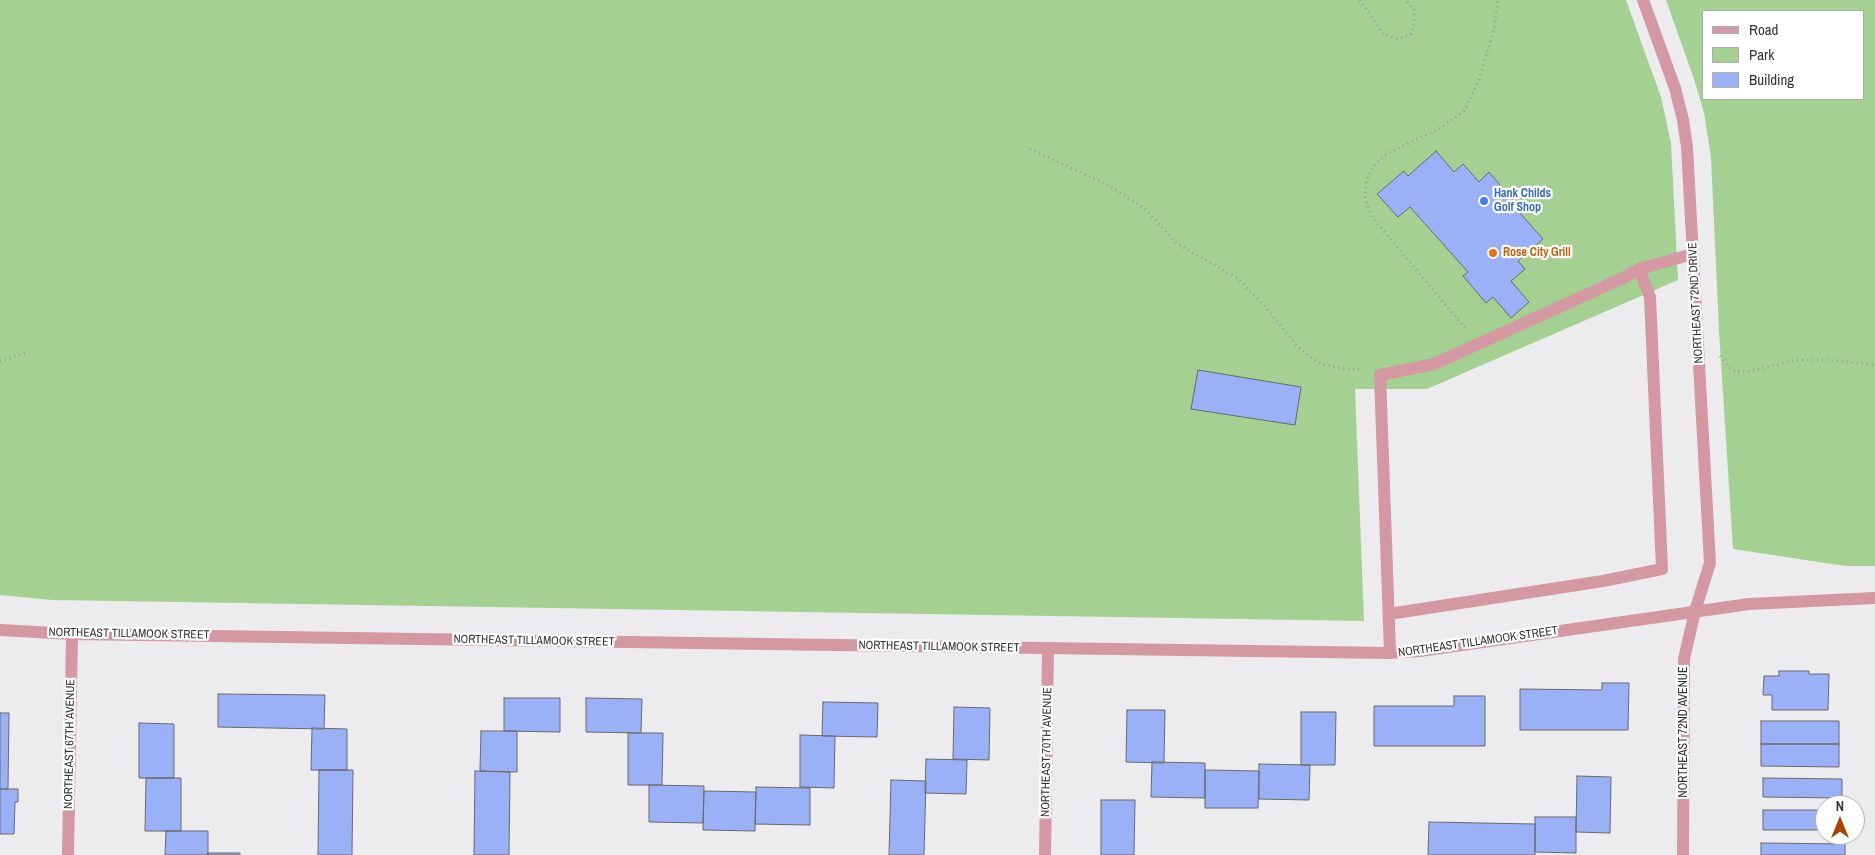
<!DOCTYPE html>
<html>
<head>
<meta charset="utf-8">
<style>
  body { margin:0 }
  #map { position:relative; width:1875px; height:855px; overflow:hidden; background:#ececee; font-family:"Archivo Narrow",sans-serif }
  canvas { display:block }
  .legend { position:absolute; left:1702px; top:10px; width:162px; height:90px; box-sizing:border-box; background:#fff; border:1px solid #aeaeaf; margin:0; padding:6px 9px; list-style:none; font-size:15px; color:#353536 }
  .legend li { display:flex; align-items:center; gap:10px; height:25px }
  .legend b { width:25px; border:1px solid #aeaeaf }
  .north { position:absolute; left:1815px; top:795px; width:50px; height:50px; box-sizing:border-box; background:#fff; border:1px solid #aeaeaf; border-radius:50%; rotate:0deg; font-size:14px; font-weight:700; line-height:20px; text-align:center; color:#353536 }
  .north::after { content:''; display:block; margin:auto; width:18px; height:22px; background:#a54400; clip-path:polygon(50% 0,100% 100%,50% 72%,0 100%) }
</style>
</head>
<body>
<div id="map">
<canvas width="1875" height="855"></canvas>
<ul class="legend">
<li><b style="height:6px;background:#d498a3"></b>Road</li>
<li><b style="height:14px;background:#a4d192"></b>Park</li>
<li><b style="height:14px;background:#9bb1f7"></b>Building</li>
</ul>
<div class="north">N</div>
</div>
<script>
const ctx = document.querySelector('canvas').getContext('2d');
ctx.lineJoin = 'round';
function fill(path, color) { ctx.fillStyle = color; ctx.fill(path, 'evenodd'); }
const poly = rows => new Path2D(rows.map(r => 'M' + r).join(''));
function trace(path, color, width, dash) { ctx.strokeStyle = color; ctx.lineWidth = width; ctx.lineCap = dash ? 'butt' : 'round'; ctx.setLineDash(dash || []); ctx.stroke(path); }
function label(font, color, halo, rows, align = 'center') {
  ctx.font = font + ' "Archivo Narrow",sans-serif'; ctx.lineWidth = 4.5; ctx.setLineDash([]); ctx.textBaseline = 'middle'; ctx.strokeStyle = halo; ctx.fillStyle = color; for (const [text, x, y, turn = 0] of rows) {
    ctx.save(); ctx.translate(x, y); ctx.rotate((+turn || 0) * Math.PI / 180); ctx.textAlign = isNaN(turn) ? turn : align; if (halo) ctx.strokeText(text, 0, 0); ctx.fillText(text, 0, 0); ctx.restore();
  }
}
fill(poly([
  [0,0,1626,0,1661,97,1671,143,1678,280,1427,389,1355,389,1364,621,52,600,0,595],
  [1666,0,1875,0,1875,566,1845,566,1733,549,1719,331,1711,157,1704,113,1694,79],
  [1864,11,1864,99,1704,99,1704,11]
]), '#a4d192');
const building = poly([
  [1436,151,1454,172,1463,164,1479,182,1489,172,1513,200,1510,202,1543,239,1518,261,1525,269,1511,281,1529,302,1511,318,1493,297,1486,303,1463,276,1468,272,1410,207,1398,217,1377,194,1404,171,1408,176,1436,151],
  [1198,370,1301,387,1295,425,1191,409,1198,370],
  [1779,671,1809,671,1809,674,1829,674,1828,710,1772,710,1772,695,1763,695,1764,676,1779,676,1779,671],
  [1602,683,1629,683,1628,730,1520,730,1520,689,1602,690,1602,683],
  [218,694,325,695,324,729,218,727,218,694],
  [1454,696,1485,696,1485,746,1374,746,1374,706,1454,706,1454,696],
  [504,698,560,698,560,732,504,731,504,698],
  [586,698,642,699,641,733,586,732,586,698],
  [823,702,878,703,877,737,822,736,823,702],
  [954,707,990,708,989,760,953,759,954,707],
  [1127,710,1165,710,1164,763,1126,762,1127,710],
  [1301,712,1336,712,1335,765,1301,765,1301,712],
  [0,713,9,713,8,789,0,789,0,713],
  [1761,721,1839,721,1839,744,1761,744,1761,721],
  [139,723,174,724,174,778,139,778,139,723],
  [312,728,347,729,347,770,311,770,312,728],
  [481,731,517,731,517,772,480,771,481,731],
  [628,733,663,733,662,785,628,785,628,733],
  [800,735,835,736,834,788,800,787,800,735],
  [1761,744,1839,744,1839,767,1761,766,1761,744],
  [926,759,967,760,966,794,925,793,926,759],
  [1152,762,1205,763,1205,798,1151,797,1152,762],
  [1259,764,1310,765,1309,800,1259,799,1259,764],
  [319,770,353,770,352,855,318,855,319,770],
  [1205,770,1259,771,1258,808,1205,808,1205,770],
  [475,771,510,772,509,855,474,855,475,771],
  [1577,776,1611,777,1610,833,1576,832,1577,776],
  [146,778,181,778,181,831,145,831,146,778],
  [1763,778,1842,779,1842,798,1763,797,1763,778],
  [891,780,926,781,924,855,889,855,891,780],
  [649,785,704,786,703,823,649,822,649,785],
  [756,787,810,788,810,825,755,824,756,787],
  [0,789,18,789,18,802,15,802,14,834,0,834,0,789],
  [704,791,756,792,755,831,703,830,704,791],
  [1101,800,1135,800,1134,855,1101,855,1101,800],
  [1763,810,1825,810,1825,830,1763,830,1763,810],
  [1535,817,1576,817,1576,853,1535,852,1535,817],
  [1429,822,1535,824,1535,855,1428,855,1429,822],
  [166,831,208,831,208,855,165,855,166,831],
  [1761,843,1845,844,1845,855,1761,855,1761,843],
  [208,853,240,853,240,855,208,855,208,853]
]);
fill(building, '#9bb1f7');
trace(building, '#69696b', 1);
trace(poly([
  [1360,0,1383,34,1398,39,1411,34,1414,24,1414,10,1406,0],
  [1030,149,1108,185,1144,208,1176,243,1237,278,1263,304,1299,348,1311,357,1321,364,1345,369,1360,369],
  [1465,328,1372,217,1365,198,1366,182,1372,168,1384,155,1439,129,1464,111,1479,80,1494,29,1498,0],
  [1720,356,1729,367,1736,372,1750,371,1797,360,1827,360,1875,365],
  [0,361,26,353]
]), '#9b9b9d', 3, [1, 4]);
trace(poly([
  [1389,614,1603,581,1662,569,1650,297,1639,269],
  [1390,653,1380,375,1434,364,1623,278,1639,269,1693,254]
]), '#d498a3', 12);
trace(poly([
  [1643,0,1675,88,1683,120,1687,147,1710,563,1695,611,1684,659,1683,855],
  [0,630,72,634],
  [1045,855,1048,648]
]), '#d498a3', 12);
trace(poly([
  [68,855,72,634,1390,653,1420,651,1749,604,1875,598]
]), '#d498a3', 12);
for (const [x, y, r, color] of [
  [1484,201,5,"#3f7fe0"],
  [1493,253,5,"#e8710a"]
]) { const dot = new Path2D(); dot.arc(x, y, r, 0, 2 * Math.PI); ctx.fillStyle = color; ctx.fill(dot); trace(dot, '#fff', 2); }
label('bold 12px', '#366cbe', '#fff', [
  ["Hank Childs",1494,194],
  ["Golf Shop",1494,208]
], 'left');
label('bold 12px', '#c56008', '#fff', [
  ["Rose City Grill",1503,253]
], 'left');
label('12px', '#353536', '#fff', [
  ["NORTHEAST 72ND DRIVE",1696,303,-93],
  ["NORTHEAST TILLAMOOK STREET",129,634,1],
  ["NORTHEAST TILLAMOOK STREET",534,641,1],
  ["NORTHEAST TILLAMOOK STREET",1478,642,-8],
  ["NORTHEAST TILLAMOOK STREET",939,647,1],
  ["NORTHEAST 72ND AVENUE",1684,732,-90],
  ["NORTHEAST 67TH AVENUE",70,744,-89],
  ["NORTHEAST 70TH AVENUE",1047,752,-89]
]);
</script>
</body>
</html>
